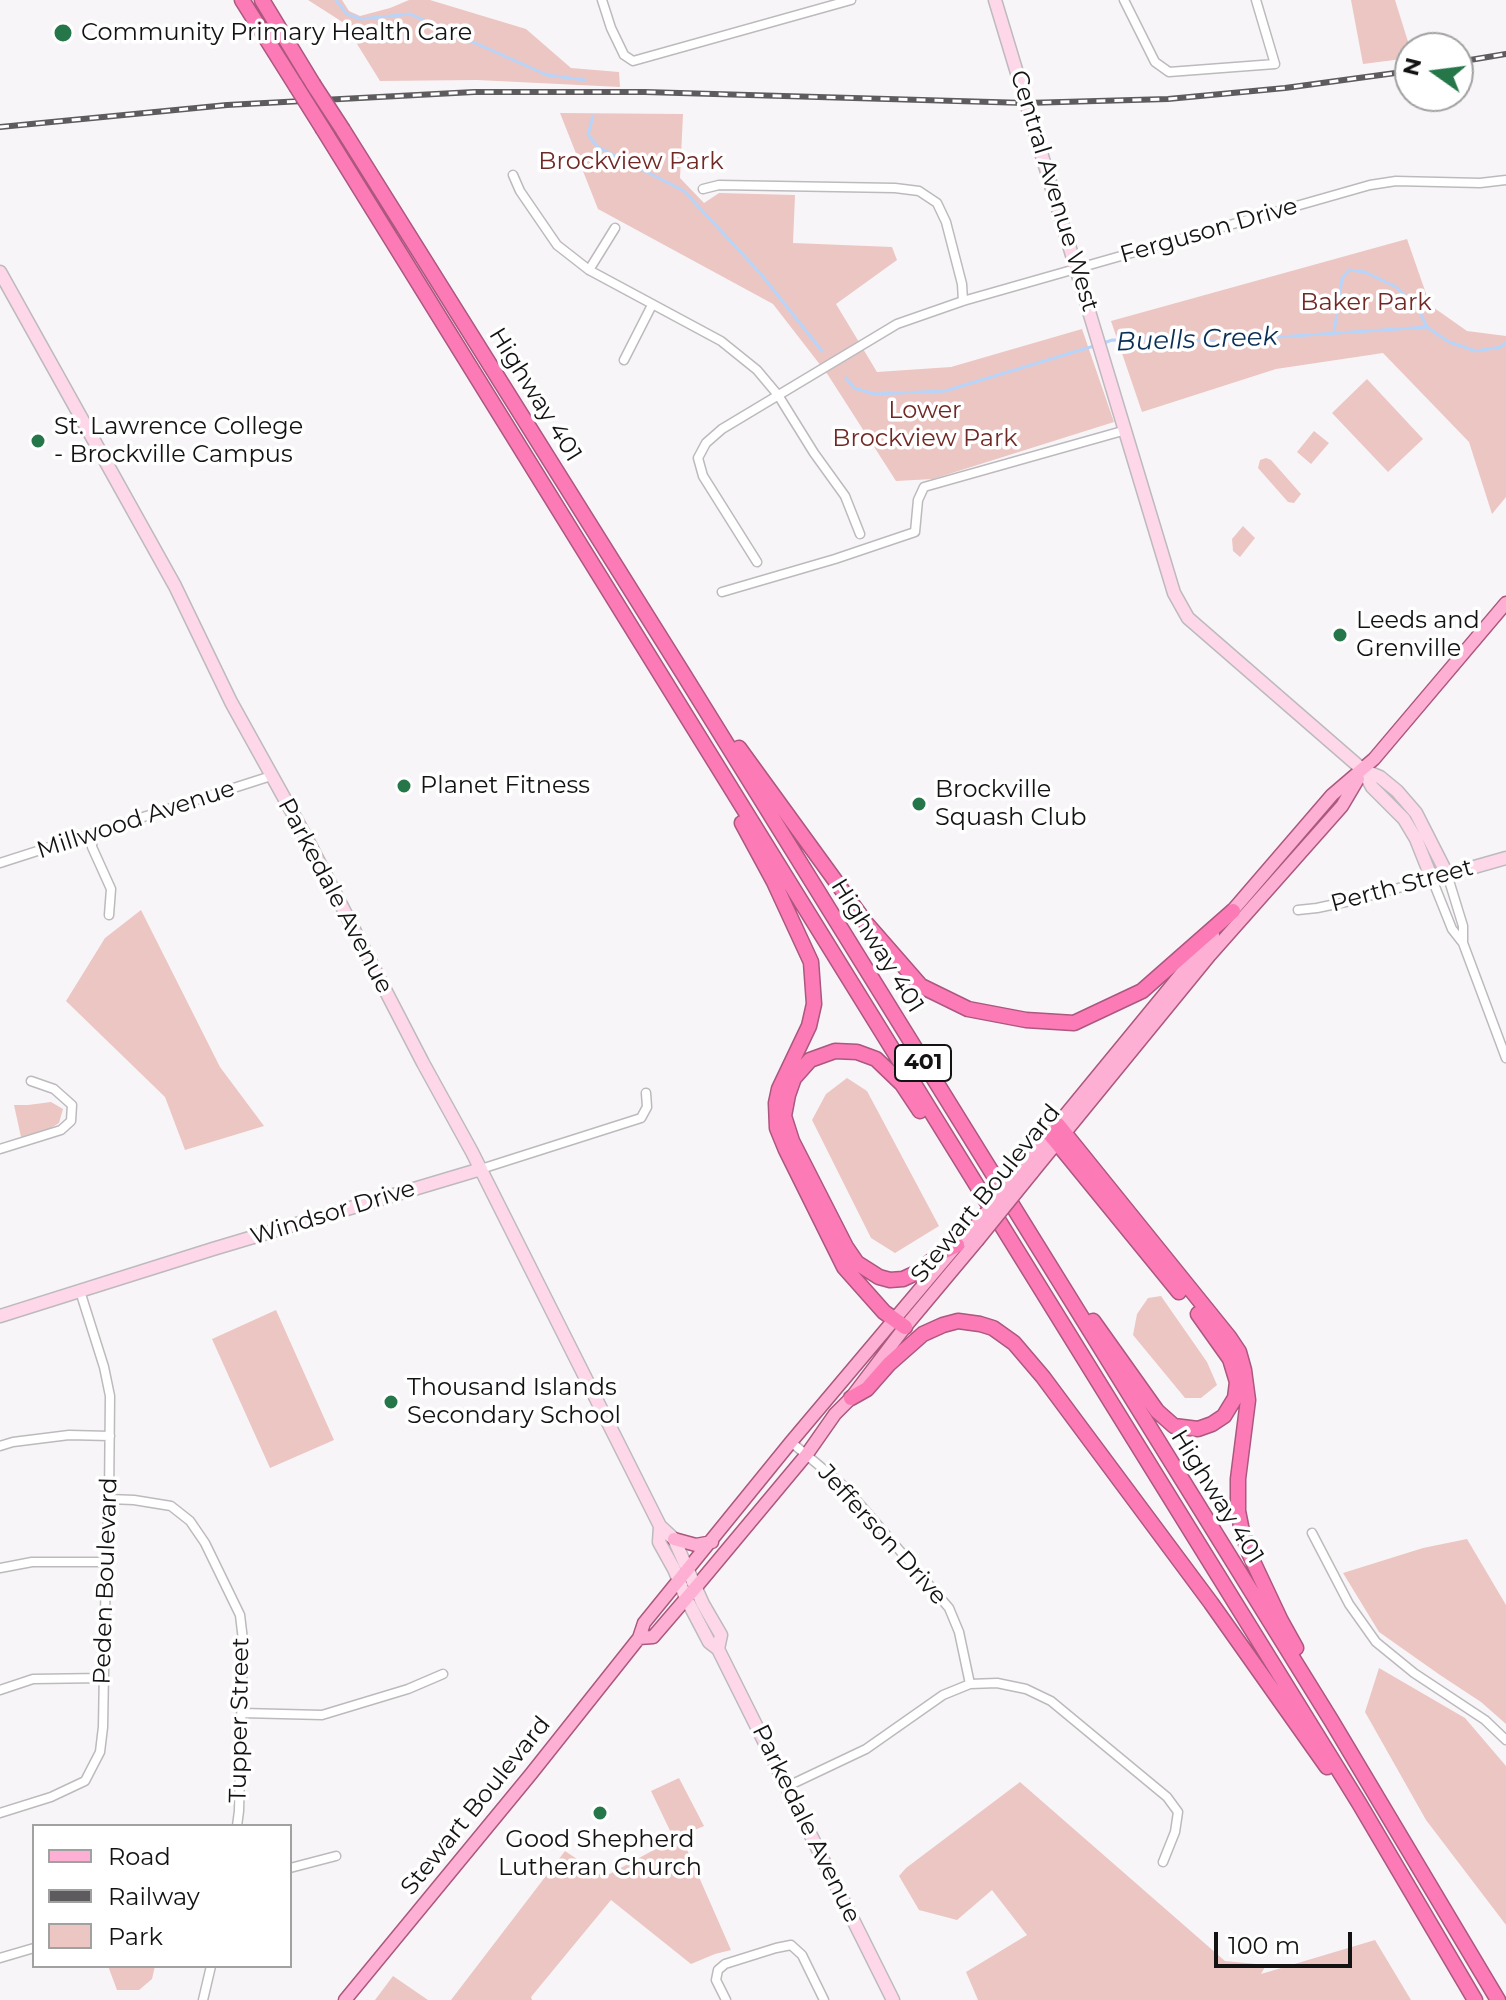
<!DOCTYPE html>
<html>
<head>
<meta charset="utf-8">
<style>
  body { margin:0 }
  #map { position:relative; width:1506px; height:2000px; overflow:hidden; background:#f8f5f8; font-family:Montserrat,sans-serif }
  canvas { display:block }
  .legend { position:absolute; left:32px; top:1824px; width:260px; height:144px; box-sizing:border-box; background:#fff; border:2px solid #a1a1a1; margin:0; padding:10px 14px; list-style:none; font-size:24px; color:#141314 }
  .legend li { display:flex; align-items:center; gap:16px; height:40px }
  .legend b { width:40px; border:2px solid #a1a1a1 }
  .north { position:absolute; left:1394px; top:32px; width:80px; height:80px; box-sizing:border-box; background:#fff; border:2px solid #a1a1a1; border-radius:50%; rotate:284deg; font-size:22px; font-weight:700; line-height:32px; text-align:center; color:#141314 }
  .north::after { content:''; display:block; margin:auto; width:28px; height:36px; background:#257749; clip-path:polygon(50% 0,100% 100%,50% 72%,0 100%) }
  .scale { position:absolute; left:1214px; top:1932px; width:138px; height:36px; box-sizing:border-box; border:4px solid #141314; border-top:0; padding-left:10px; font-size:24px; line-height:28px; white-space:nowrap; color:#141314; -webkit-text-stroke:6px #fff; paint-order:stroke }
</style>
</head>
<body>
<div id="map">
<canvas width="1506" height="2000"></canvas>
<ul class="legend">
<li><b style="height:10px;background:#fdb0d4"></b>Road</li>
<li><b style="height:10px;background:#5d5b5d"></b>Railway</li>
<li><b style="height:22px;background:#ecc6c2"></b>Park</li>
</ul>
<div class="north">N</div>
<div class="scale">100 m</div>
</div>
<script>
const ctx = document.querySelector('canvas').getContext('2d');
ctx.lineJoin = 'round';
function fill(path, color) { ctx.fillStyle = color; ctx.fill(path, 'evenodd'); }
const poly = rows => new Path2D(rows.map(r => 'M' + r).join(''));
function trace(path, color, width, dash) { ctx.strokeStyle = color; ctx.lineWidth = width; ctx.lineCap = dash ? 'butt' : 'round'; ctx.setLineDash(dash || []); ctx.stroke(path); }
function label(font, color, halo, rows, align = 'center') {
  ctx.font = font + ' Montserrat,sans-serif'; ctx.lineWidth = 7; ctx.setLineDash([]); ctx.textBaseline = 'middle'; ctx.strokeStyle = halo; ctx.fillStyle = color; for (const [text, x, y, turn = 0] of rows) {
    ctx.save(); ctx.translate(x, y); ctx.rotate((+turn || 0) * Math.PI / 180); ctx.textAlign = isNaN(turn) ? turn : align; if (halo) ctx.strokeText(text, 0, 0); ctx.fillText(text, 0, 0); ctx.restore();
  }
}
fill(poly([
  [308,0,342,0,349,11,360,16,390,8,409,0,430,0,526,29,571,68,619,72,620,87,477,80,380,81,344,23],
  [1351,0,1395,0,1410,48,1410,58,1363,64],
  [560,113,683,114,680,178,704,203,719,193,795,195,793,243,892,247,897,260,836,304,877,372,951,367,1082,329,1114,422,933,479,896,481,828,375,773,304,598,209],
  [1407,239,1430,305,1467,331,1506,336,1506,497,1492,514,1469,442,1383,353,1276,369,1142,412,1111,321],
  [1367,379,1423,439,1388,472,1332,413],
  [1314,431,1329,443,1311,464,1297,452],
  [1266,458,1271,460,1301,494,1294,503,1288,502,1258,468,1260,460],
  [1243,526,1255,538,1240,557,1233,551,1232,539],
  [141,910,220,1067,264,1126,185,1150,165,1097,66,1001,105,938],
  [847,1078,867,1091,939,1226,895,1253,871,1238,812,1120,826,1094],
  [51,1102,63,1109,59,1123,51,1128,21,1137,14,1105,28,1105],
  [1161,1296,1207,1362,1217,1385,1201,1398,1185,1398,1133,1335,1137,1314,1148,1298],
  [276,1310,334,1440,270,1468,212,1339],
  [1467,1539,1506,1605,1506,1724,1481,1702,1440,1675,1379,1632,1343,1573,1423,1548],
  [1379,1668,1465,1718,1506,1766,1506,1925,1426,1820,1365,1712],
  [679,1778,704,1826,681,1836,731,1950,715,1954,691,1964,611,1900,531,1997,532,2000,451,2000,565,1851,604,1877,674,1839,651,1791],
  [1020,1782,1225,1961,1266,1965,1261,1974,1375,1940,1411,2000,978,2000,966,1972,1027,1935,992,1890,957,1920,919,1910,899,1876,906,1868],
  [108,1966,155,1966,152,1979,139,1990,117,1990],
  [393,1976,428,2000,375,2000]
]), '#ecc6c2');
trace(poly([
  [336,0,347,14,361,19,410,14,547,75,585,80],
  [593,116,588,135,598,147,684,191,760,273,822,351],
  [1334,333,1342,279,1349,270,1365,272,1396,287,1407,297,1419,311,1427,327],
  [1101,344,1112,340,1219,341,1427,327,1449,342,1476,351,1501,347,1506,343],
  [846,378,854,388,874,394,945,391,1094,346]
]), '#b8d5f9', 3);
const street = poly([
  [602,0,611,28,624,55,633,61,851,0],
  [1124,0,1155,62,1169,72,1275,64,1256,0],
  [513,175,520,191,557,245,589,270,721,341,757,370,778,395,814,453,845,496,860,534],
  [703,189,719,185,895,188,919,191,937,203,946,222,962,284,963,301],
  [589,270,615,228],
  [624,360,652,305],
  [757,562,703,476,698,458,706,443,722,429,897,324,963,301,1370,185,1396,181,1480,183,1506,180],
  [722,592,835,559,915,532,918,500,924,487,1126,430],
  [93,834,92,847,111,889,109,915],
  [0,863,271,776],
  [1447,874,1463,926,1463,942],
  [1298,910,1317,908,1350,901,1432,879,1452,929,1463,943,1506,1058],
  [0,1149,61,1130,71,1121,72,1105,54,1089,31,1081],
  [481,1169,641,1118,647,1107,646,1093],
  [791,1442,846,1488,949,1608,959,1632,970,1684],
  [0,1446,13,1442,69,1435,110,1436],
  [109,1499,134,1500,171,1506,190,1521,205,1543,240,1615,243,1640,239,1811,237,1826],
  [1312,1533,1349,1604,1376,1642,1414,1673,1485,1720,1506,1740],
  [0,1568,32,1562,106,1562],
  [0,1690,33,1679,103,1678],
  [242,1713,322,1715,408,1689,443,1674],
  [788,1786,866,1749,943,1695,970,1684,997,1683,1026,1689,1051,1701,1167,1797,1178,1812,1175,1832,1163,1862],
  [0,1813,51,1797,85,1781,100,1752,103,1727,106,1562,109,1499,110,1396,104,1367,80,1291],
  [290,1868,336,1856],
  [0,1958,34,1948],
  [203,2000,211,1966],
  [726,2000,716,1980,718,1970,725,1964,776,1948,791,1945,802,1955,824,2000]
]);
const secondary = poly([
  [995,0,1174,593,1188,618,1363,770,1380,777,1397,791,1416,813,1447,874],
  [0,272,175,586,231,702,307,839,423,1063,472,1152,660,1526,674,1539,703,1604,721,1635,718,1649],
  [1363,770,1372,787,1404,819,1416,839,1432,879,1506,858],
  [0,1316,213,1249,481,1169],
  [660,1526,659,1542,674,1569,686,1598,709,1642,718,1649,893,2000]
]);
const primary = poly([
  [1227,917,1332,795,1374,759,1506,603],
  [1025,1164,1213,935],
  [1032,1173,1210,955,1342,806,1358,779],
  [674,1539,696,1545,712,1542],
  [639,1638,653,1637,696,1587,807,1454,835,1414,851,1398,905,1327,977,1241],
  [345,2000,531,1774,639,1638,644,1623,791,1442,957,1245,969,1234]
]);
const highway = poly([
  [242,0,296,86],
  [262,0,313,84],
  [323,129,1359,1803,1475,2000],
  [343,130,684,675,1331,1720,1498,2000],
  [739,748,866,923,921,986,968,1009,1026,1020,1074,1023,1142,991,1233,911],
  [742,823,774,882,811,962,814,1004,809,1026,779,1089,776,1103,777,1128,786,1150,844,1267,884,1312,905,1327],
  [920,1111,902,1084,876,1059,857,1052,835,1051,810,1060,794,1078,788,1095,784,1116,792,1141,846,1247,857,1263,879,1277,890,1280,903,1279,916,1273,943,1252,957,1245],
  [1058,1125,1229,1337,1239,1352,1244,1370,1248,1400,1238,1479,1238,1511,1242,1531,1249,1553,1281,1621,1296,1648],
  [1050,1134,1179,1292],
  [1093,1321,1157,1411,1174,1426,1198,1429,1212,1424,1224,1416,1235,1398,1237,1382,1230,1359,1198,1314],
  [851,1398,867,1389,889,1364,923,1334,943,1325,958,1321,980,1324,993,1328,1014,1343,1043,1377,1211,1603,1327,1767]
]);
trace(street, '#bdbabe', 11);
trace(secondary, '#bdbabe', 15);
trace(primary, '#ab577e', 15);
trace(highway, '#ab577e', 17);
trace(street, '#fff', 8);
trace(secondary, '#fed7e9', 12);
trace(primary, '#fdb0d4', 12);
trace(highway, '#fc7bb7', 14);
const rail = poly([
  [1458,62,1506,54],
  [0,127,227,105,474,92,645,92,1026,103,1168,99,1285,88,1410,71]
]);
trace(rail, '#5d5b5d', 6);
trace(rail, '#fff', 3, [9]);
const primaryBridge = poly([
  [969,1234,1025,1164],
  [977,1241,1032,1173]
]);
const highwayBridge = poly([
  [313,84,343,130],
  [296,86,323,129]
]);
trace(primaryBridge, '#ab577e', 15, []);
trace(highwayBridge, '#ab577e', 17, []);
trace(primaryBridge, '#fdb0d4', 12);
trace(highwayBridge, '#fc7bb7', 14);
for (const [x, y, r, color] of [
  [63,33,10,"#257749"],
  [38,441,8,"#257749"],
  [1340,635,8,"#257749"],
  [404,786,8,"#257749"],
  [919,804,8,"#257749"],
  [391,1402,8,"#257749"],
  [600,1813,8,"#257749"]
]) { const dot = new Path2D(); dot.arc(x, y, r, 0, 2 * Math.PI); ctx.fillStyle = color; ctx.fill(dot); trace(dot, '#fff', 3); }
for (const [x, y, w] of [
  [923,1063,56]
]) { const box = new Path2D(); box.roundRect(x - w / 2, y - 18, w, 36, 6); ctx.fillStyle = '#fff'; ctx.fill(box); trace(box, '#141314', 2); }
label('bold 22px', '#141314', null, [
  ["401",923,1063]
]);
label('24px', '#141314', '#fff', [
  ["Community Primary Health Care",81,33],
  ["St. Lawrence College",54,427],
  ["- Brockville Campus",54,455],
  ["Leeds and",1356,621],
  ["Grenville",1356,649],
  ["Planet Fitness",420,786],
  ["Brockville",935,790],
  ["Squash Club",935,818],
  ["Thousand Islands",407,1388],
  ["Secondary School",407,1416],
  ["Good Shepherd",600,1840,"center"],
  ["Lutheran Church",600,1868,"center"]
], 'left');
label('24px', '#712926', '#fff', [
  ["Brockview Park",631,162],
  ["Baker Park",1366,303],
  ["Lower",925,411],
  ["Brockview Park",925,439]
]);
label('24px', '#141314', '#fff', [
  ["Central Avenue West",1054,191,73],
  ["Ferguson Drive",1209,231,-16],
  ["Highway 401",535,395,58],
  ["Millwood Avenue",136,820,-18],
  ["Perth Street",1402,886,-15],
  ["Parkedale Avenue",335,896,62],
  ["Highway 401",877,946,58],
  ["Stewart Boulevard",986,1194,-51],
  ["Windsor Drive",333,1213,-17],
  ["Highway 401",1217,1497,58],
  ["Jefferson Drive",882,1535,48],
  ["Peden Boulevard",106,1581,-88],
  ["Tupper Street",240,1720,-89],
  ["Stewart Boulevard",476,1806,-51],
  ["Parkedale Avenue",806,1824,64]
]);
label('italic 26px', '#0a2f57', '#fff', [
  ["Buells Creek",1197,340,-2]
]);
</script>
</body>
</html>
